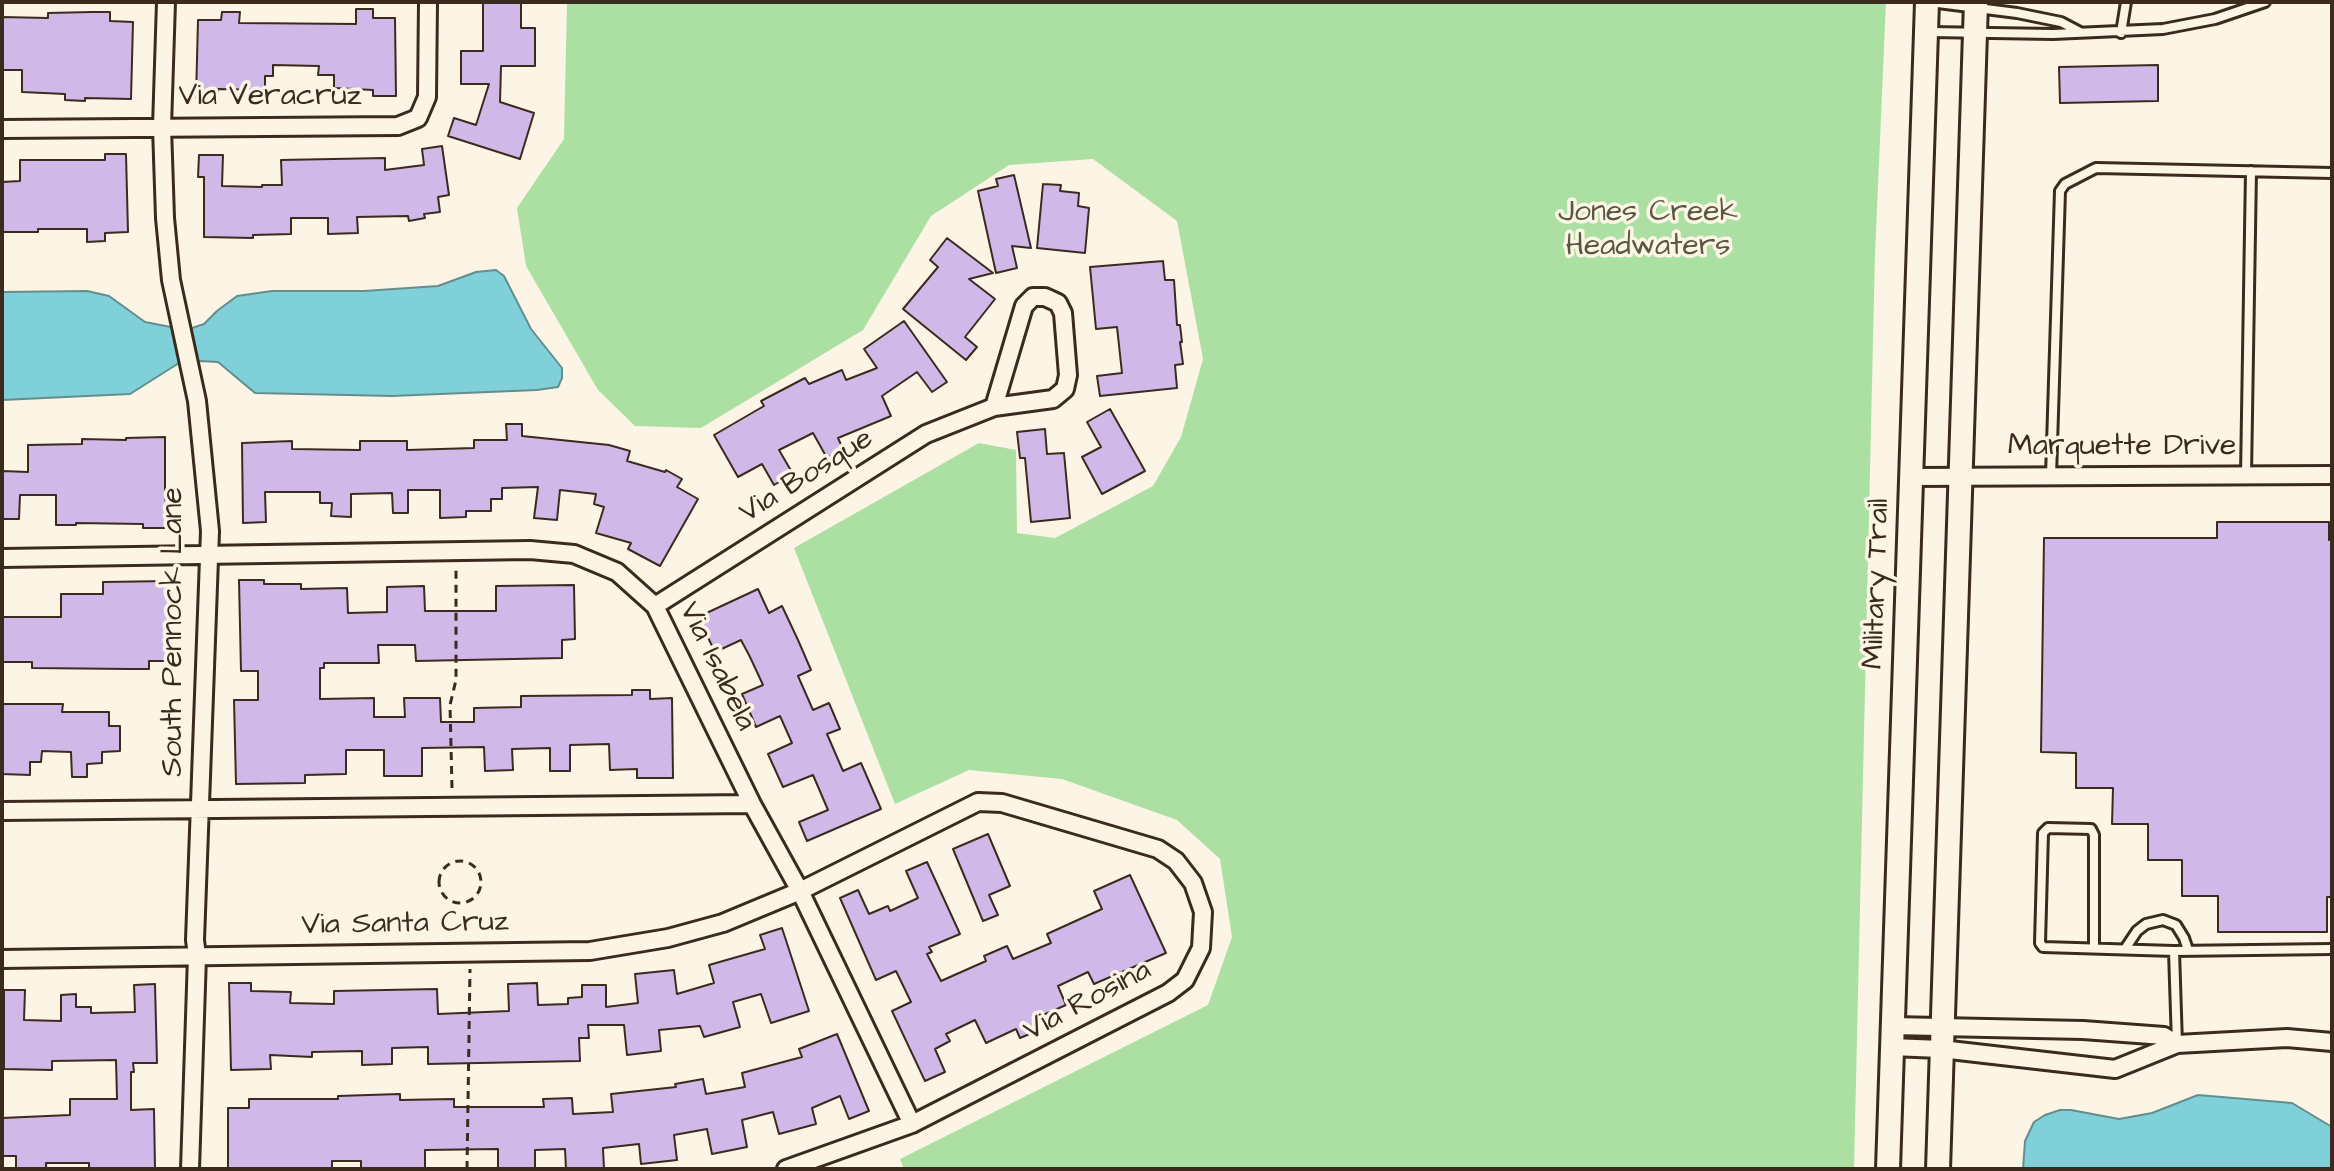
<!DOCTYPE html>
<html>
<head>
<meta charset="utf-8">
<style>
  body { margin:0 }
  #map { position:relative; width:2334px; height:1171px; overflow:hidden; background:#fcf5e5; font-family:"Architects Daughter",sans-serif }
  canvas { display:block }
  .frame { position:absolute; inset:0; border:4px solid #3b2a1e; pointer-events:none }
</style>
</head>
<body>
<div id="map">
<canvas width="2334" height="1171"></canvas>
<div class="frame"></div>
</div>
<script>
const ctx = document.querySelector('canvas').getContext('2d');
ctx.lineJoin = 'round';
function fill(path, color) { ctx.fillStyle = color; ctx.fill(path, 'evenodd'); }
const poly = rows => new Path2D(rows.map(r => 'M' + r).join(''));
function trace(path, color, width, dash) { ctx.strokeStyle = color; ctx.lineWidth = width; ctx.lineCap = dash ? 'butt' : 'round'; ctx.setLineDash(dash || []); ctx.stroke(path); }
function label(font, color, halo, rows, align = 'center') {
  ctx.font = font + ' "Architects Daughter",sans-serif'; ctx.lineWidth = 7; ctx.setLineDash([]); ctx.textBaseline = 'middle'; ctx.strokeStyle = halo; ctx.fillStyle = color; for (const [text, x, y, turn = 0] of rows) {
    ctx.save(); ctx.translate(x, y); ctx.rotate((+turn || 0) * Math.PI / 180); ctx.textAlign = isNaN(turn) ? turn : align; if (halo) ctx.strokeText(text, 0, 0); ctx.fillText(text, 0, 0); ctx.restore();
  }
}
fill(poly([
  [567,2,1886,2,1875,254,1854,1169,904,1169,900,1159,1208,1005,1232,937,1220,859,1177,820,1062,779,969,770,895,804,794,548,979,443,1016,450,1017,533,1055,538,1153,486,1181,437,1203,359,1177,221,1093,159,1009,165,931,216,863,330,701,428,635,426,598,390,526,266,517,208,564,139]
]), '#ace0a2');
const water = poly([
  [496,270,504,276,531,329,562,368,562,378,558,387,537,390,392,396,255,393,218,362,200,361,179,363,130,394,2,400,2,292,87,291,109,296,145,322,186,330,204,324,217,311,237,296,272,291,364,291,438,286,476,272,496,270],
  [2198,1095,2292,1103,2332,1127,2332,1169,2023,1169,2025,1141,2034,1122,2045,1115,2060,1110,2071,1110,2119,1119,2152,1113,2198,1095]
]);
fill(water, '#7fd0d8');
trace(water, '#648e8e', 2);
const building = poly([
  [483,2,521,2,521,28,535,28,535,66,501,66,500,102,534,113,520,159,448,136,454,118,476,125,489,84,461,84,461,51,483,51,483,2],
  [356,9,373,9,373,18,395,18,396,96,373,96,373,90,334,88,334,75,318,75,319,66,273,65,273,76,265,76,265,90,218,89,218,99,196,98,198,20,221,20,222,12,240,12,239,23,356,24,356,9],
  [92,12,110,12,110,21,133,22,131,99,85,98,85,101,65,100,65,94,22,92,22,70,2,70,2,17,48,18,48,13,92,12],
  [2158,65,2158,101,2060,103,2059,67,2158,65],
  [442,146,449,195,438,197,440,212,424,214,425,218,409,221,408,216,357,217,358,233,328,234,328,218,291,218,291,234,253,235,253,238,204,237,204,177,198,177,199,155,223,155,222,186,262,187,262,185,282,185,281,160,385,158,385,170,424,165,422,149,442,146],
  [105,154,126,154,128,232,105,233,105,241,87,242,87,229,38,229,38,232,2,232,2,182,20,181,20,160,105,160,105,154],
  [1014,175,1031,248,1012,246,1017,268,996,273,978,191,998,186,996,179,1014,175],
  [1043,184,1061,185,1060,191,1079,193,1078,206,1089,208,1085,253,1037,248,1043,184],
  [947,238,993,273,969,279,995,299,965,337,977,347,966,360,903,309,938,267,930,260,947,238],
  [1163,261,1165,280,1174,280,1177,325,1180,325,1182,342,1180,342,1183,364,1175,365,1177,388,1100,396,1097,376,1122,373,1117,327,1096,329,1090,267,1163,261],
  [904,321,947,382,932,392,917,372,882,396,891,416,838,438,843,449,827,458,813,433,779,450,793,474,774,485,762,464,738,477,714,435,764,406,761,401,805,378,809,384,842,370,846,380,877,368,864,349,904,321],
  [1110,409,1145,471,1102,494,1082,457,1101,447,1087,422,1110,409],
  [506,424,522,424,522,436,609,445,630,451,627,461,665,472,666,470,682,479,677,487,698,499,660,566,628,549,631,543,596,533,604,507,594,504,596,494,560,490,557,520,534,518,538,487,502,488,502,499,491,499,491,511,466,511,466,517,440,518,440,490,408,490,408,513,393,513,392,493,351,494,351,517,331,516,332,503,320,503,320,492,265,492,266,522,243,523,242,443,292,441,292,449,360,450,360,441,407,441,407,450,474,448,474,440,507,440,506,424],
  [1045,429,1047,454,1064,453,1070,518,1031,522,1025,458,1020,458,1017,432,1045,429],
  [165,437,165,500,169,500,169,528,143,528,143,524,76,523,76,525,56,525,56,495,20,495,19,519,2,519,2,471,28,472,28,445,82,444,82,439,126,440,126,438,165,437],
  [2217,522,2329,522,2329,540,2332,540,2332,897,2327,897,2327,932,2218,932,2218,896,2182,896,2182,860,2148,860,2148,824,2112,824,2113,788,2076,788,2076,753,2041,752,2044,538,2217,538,2217,522],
  [239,580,264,580,264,584,301,584,301,589,347,588,348,613,387,612,387,587,424,586,425,611,496,611,496,586,574,585,575,639,562,640,562,658,416,661,415,645,378,645,379,663,324,663,324,668,320,668,320,699,374,698,374,717,405,717,404,698,440,698,441,722,474,722,474,708,521,707,521,696,632,695,632,690,650,690,650,699,672,698,673,778,637,778,637,769,610,770,609,744,570,745,570,771,550,771,550,748,512,749,513,770,485,771,484,747,422,748,422,776,384,776,384,750,346,750,346,774,305,775,305,783,236,784,234,700,258,700,258,671,241,671,239,580],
  [170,581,171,661,149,661,149,669,130,669,32,668,32,662,2,662,2,617,61,617,61,594,103,594,103,582,170,581],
  [758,589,769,613,782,606,798,640,811,670,798,676,813,710,829,703,840,729,827,734,843,771,861,763,881,809,807,841,799,822,828,810,813,775,783,787,768,754,792,743,780,716,756,727,742,694,763,685,750,657,741,640,715,652,698,617,758,589],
  [2,704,63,704,62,712,109,712,109,726,120,726,120,751,102,752,102,763,87,764,87,777,72,777,71,752,42,751,41,762,30,762,30,775,2,774,2,704],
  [988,834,1010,886,989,895,998,915,983,921,953,849,988,834],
  [927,862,960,934,929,947,932,952,927,954,941,981,986,961,984,956,1007,946,1013,959,1051,943,1047,934,1102,909,1094,891,1130,875,1166,953,1094,984,1088,972,1058,986,1066,1005,1034,1019,1039,1030,1020,1038,1016,1029,986,1043,975,1020,946,1034,950,1041,935,1049,945,1072,925,1081,892,1011,911,1002,896,971,876,980,840,898,858,890,869,914,888,906,890,911,918,898,906,871,927,862],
  [782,928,809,1011,771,1023,761,994,733,1002,740,1027,704,1037,700,1026,659,1030,661,1051,627,1055,624,1025,588,1025,589,1038,579,1038,580,1061,428,1064,428,1047,392,1048,392,1064,362,1065,362,1051,312,1052,312,1057,270,1055,271,1069,231,1070,229,983,251,983,251,991,291,992,290,1003,334,1004,334,991,437,989,438,1014,509,1011,508,984,537,983,538,1005,568,1004,568,998,582,997,582,985,606,985,606,1007,638,1003,635,974,674,970,677,994,714,983,709,965,765,949,760,935,782,928],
  [155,984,157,1063,133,1063,134,1072,131,1072,131,1110,154,1109,155,1169,89,1169,89,1163,46,1163,46,1168,16,1169,16,1156,2,1156,2,1118,70,1115,70,1099,117,1099,116,1060,52,1061,52,1070,4,1069,4,990,25,990,24,1020,61,1021,61,995,76,994,76,1007,91,1007,91,1013,135,1012,134,985,155,984],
  [837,1034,869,1111,849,1119,840,1096,812,1108,816,1124,779,1134,773,1112,742,1120,747,1147,712,1154,707,1129,674,1135,677,1160,641,1164,639,1144,603,1148,604,1169,566,1169,565,1149,535,1150,535,1169,498,1169,498,1149,425,1150,425,1169,361,1169,361,1161,332,1161,332,1169,228,1169,228,1108,249,1108,249,1099,338,1099,338,1096,400,1094,400,1100,454,1099,454,1107,544,1107,543,1099,572,1098,573,1114,613,1112,611,1094,676,1087,675,1084,703,1079,706,1094,745,1087,742,1073,802,1057,799,1049,837,1034]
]);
fill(building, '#d0b9e8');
trace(building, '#3b2a1e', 2);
const lane = poly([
  [1930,2,2017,13,2061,22,2080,32],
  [1930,32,2053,34,2163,29,2215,19,2265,2],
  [2121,33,2126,2],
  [2246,475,2251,171],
  [2051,476,2060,191,2065,184,2096,168,2332,173],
  [2094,948,2094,835,2091,829,2048,828,2043,833,2040,943,2043,947,2174,951,2332,949],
  [2125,949,2137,931,2146,924,2163,920,2176,925,2184,938,2188,950],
  [2174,951,2177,1044]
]);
const street = poly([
  [166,2,162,127,165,218,171,280,197,401,210,531,195,940,197,956,190,1169],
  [2,129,398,126,418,118,427,97,428,2],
  [1912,477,2332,475],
  [2,558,530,550,574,554,617,572,655,606,752,804,800,891,912,1124],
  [655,606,926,434,994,407,1053,399,1065,389,1068,375,1063,313,1058,303,1045,297,1033,297,1024,306,994,407],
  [2,811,752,804],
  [2,959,590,951,668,938,723,923,800,891,978,802,1002,803,1158,849,1176,861,1193,883,1203,912,1201,948,1185,980,1168,993,912,1124,786,1169],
  [1892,1026,2083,1030,2164,1036,2177,1044],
  [1891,1047,1941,1049,2115,1069,2177,1044,2287,1038,2332,1042]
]);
const secondary = poly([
  [1888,1169,1927,2],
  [1938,1169,1976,2]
]);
trace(lane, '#3b2a1e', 14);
trace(street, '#3b2a1e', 22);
trace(secondary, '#3b2a1e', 28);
trace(poly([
  [452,788,450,705,456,680,456,568],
  '439 882a21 21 0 1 1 42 0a21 21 0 1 1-42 0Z',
  [467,1169,470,969]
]), '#3b2a1e', 3, [8, 6]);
trace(lane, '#fcf5e5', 8);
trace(street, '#fcf5e5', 16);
trace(secondary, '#fcf5e5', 22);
label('30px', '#3b2a1e', '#fcf5e5', [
  ["Via Veracruz",270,98],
  ["Marquette Drive",2122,448],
  ["Via Bosque",807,477,-32],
  ["Military Trail",1878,584,-88],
  ["South Pennock Lane",175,632,-90],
  ["Via Isabela",716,667,64],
  ["Via Santa Cruz",405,925,-1],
  ["Via Rosina",1088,1002,-28]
]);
label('30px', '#57583f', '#fcf5e5', [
  ["Jones Creek",1648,214],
  ["Headwaters",1648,248]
]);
</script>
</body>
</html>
